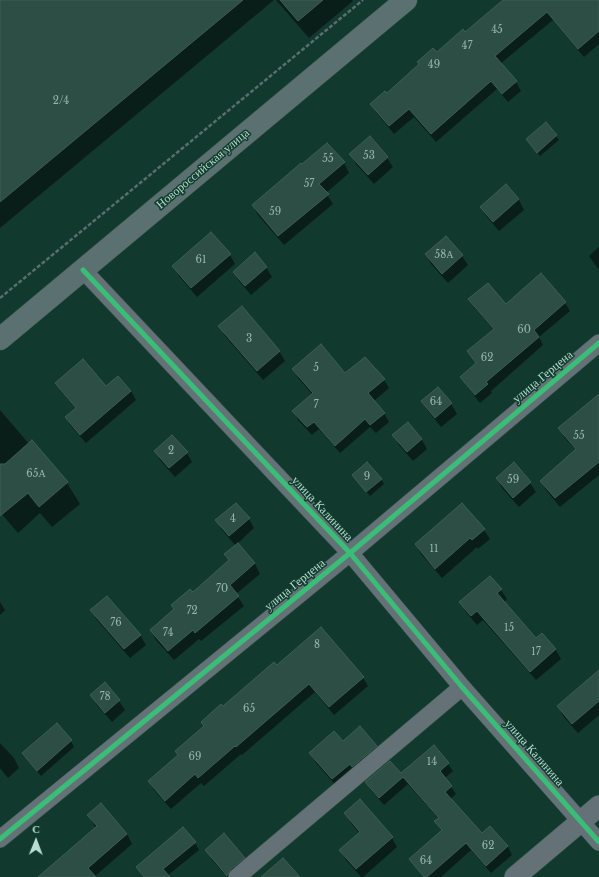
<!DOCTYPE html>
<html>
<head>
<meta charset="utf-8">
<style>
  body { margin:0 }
  #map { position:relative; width:599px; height:877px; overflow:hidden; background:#12392e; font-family:"Libre Baskerville",serif }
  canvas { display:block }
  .north { position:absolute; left:16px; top:821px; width:40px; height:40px; -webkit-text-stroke:3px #103c2e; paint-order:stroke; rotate:1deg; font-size:11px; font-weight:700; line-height:16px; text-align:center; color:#b7ddce }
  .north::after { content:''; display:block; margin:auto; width:14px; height:18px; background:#b7ddce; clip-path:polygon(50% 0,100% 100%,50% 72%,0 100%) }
</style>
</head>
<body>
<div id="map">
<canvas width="599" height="877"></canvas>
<div class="north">С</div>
</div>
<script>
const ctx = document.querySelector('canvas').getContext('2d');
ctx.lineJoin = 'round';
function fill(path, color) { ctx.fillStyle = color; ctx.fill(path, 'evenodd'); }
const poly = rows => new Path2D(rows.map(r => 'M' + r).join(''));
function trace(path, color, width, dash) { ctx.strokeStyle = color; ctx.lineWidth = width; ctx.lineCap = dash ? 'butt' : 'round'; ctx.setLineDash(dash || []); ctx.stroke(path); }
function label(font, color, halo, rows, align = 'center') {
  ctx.font = font + ' "Libre Baskerville",serif'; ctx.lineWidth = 3; ctx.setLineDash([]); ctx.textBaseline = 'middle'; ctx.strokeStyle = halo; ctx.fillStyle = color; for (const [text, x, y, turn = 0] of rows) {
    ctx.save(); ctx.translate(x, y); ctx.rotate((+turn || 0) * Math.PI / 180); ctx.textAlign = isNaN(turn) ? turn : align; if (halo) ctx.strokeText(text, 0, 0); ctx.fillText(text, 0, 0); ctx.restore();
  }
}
fill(poly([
  [0,0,274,0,0,228],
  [276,0,352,0,353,1,309,38],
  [504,0,579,0,599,7,599,44,584,57,553,20,500,64,516,82,521,91,508,102,497,89,436,142,414,117,394,134,376,112,371,104,386,94,437,53,465,33],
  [546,123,559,140,540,156,527,139],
  [370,138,387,158,393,167,374,184,356,164,351,154],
  [327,144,344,163,349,173,326,193,333,204,284,245,258,215,253,205],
  [506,186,519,200,524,210,499,231,486,216,481,207],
  [446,237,462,256,468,265,448,283,431,264,426,254],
  [599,247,599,270,589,256],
  [255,254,266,267,272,277,251,295,239,281,234,272],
  [230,255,235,264,197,297,179,276,174,266],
  [541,274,565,303,570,311,539,337,543,345,491,391,492,393,480,403,466,385,461,377,476,364,468,352,494,330,474,307,469,299,506,305],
  [220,327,279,351,285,361,263,380,225,336],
  [293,369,345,374,384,380,389,388,374,401,384,413,389,422,376,433,370,427,340,453,319,429,312,435,298,420,294,411,313,395,298,378],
  [118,377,131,391,136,400,86,443,71,426,66,418,76,409,61,391,56,383,106,387],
  [438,388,451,404,457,414,441,427,428,411,422,401],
  [599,395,599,475,560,507,546,490,541,481,576,450,565,438,560,429],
  [0,410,29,444,67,483,80,504,52,527,40,513,18,533,0,512],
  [408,424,422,440,427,449,413,461,399,445,394,435],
  [155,451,187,453,192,462,175,477,160,460],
  [513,464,530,483,536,492,519,507,502,488,497,478],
  [356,479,381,479,384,484,370,496],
  [462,504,484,530,490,539,478,549,477,547,442,578,421,554,416,544],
  [249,519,254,528,237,544,255,564,260,574,236,594,244,606,201,641,199,639,174,660,156,640,151,630,229,561,225,555,236,546,222,530,217,521],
  [490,577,501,590,507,599,504,602,536,640,542,634,556,650,561,659,536,680,483,620,477,625,466,612,460,602],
  [0,602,5,610,0,615],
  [91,611,140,635,146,645,130,658,97,620],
  [277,666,363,678,368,686,334,715,315,692,242,755,241,754,204,786,201,783,171,809,154,790,149,781,179,756,223,707],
  [599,671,599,715,578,733,563,716,558,706],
  [105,683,119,701,125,710,112,722,97,705,91,695],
  [71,741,74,747,41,776,27,759,23,753],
  [0,743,14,758,19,768,8,778,0,768],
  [343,743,376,746,382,756,338,788,316,763,310,753],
  [448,764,453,771,445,778,456,794,450,799,481,835,490,827,508,847,512,855,491,873,471,850,441,877,423,877,410,859,442,832,436,822,439,819,408,784,384,805,371,790,367,782],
  [345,813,392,838,397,847,363,877,361,877,346,860,340,850,360,834,351,823],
  [88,815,127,834,132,844,94,877,49,877,96,828],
  [195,843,199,850,167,876,167,877,143,877,137,867],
  [206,850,244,858,249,868,238,877,227,877,212,860]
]), '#0007');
const building = poly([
  [0,0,243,0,0,202,0,0],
  [280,0,323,0,298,21,280,0],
  [503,0,599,0,599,31,578,49,547,12,495,56,517,81,502,94,491,81,431,134,409,109,389,126,370,104,385,91,387,93,419,64,417,62,433,48,437,52,463,29,465,32,503,0],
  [546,122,557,135,537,153,526,139,546,122],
  [370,136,388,157,368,175,349,154,370,136],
  [327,143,345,162,319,184,329,194,278,236,252,205,301,163,302,164,327,143],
  [506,184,519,199,493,222,480,207,506,184],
  [211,232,231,254,191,288,172,266,211,232],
  [446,236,463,255,442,274,425,254,446,236],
  [255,252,267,267,245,286,233,272,255,252],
  [541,273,566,302,534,330,539,337,486,382,488,384,475,395,460,377,476,363,467,351,494,329,468,299,488,283,506,304,541,273],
  [242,306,280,351,257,371,218,326,242,306],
  [321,344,345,373,365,357,385,379,368,393,385,413,370,425,365,419,335,446,314,422,307,427,292,411,313,393,292,369,321,344],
  [83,359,106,386,118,376,131,391,80,435,65,417,76,408,55,383,83,359],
  [438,387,452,403,435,418,421,401,438,387],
  [599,394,599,462,555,498,540,481,576,449,558,428,599,394],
  [408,422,422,439,407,452,392,435,408,422],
  [172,435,188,452,169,468,154,451,172,435],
  [32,440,68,482,39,507,28,493,0,516,0,464,5,464,32,440],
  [367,462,382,479,366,492,352,475,367,462],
  [514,462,531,482,513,498,496,478,514,462],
  [236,503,250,518,229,536,215,520,236,503],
  [462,503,485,529,472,540,470,538,435,569,415,544,462,503],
  [238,543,255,563,230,585,239,596,195,633,193,630,168,651,150,630,174,609,171,605,190,589,193,592,229,560,224,554,238,543],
  [490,576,502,589,497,593,536,638,542,633,556,649,530,672,477,611,471,616,459,602,490,576],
  [107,596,141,635,124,649,90,610,107,596],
  [321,627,364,677,329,707,309,684,236,747,235,746,198,778,195,774,165,801,148,781,178,755,175,751,204,726,201,722,221,704,223,706,274,662,277,665,321,627],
  [599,670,599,701,572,724,557,706,599,670],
  [105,682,120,700,105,713,90,695,105,682],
  [57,723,72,740,37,771,22,753,57,723],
  [360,726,377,746,352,767,350,764,332,779,309,753,334,731,343,741,360,726],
  [434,745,449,763,440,771,452,786,445,792,482,833,490,826,508,846,486,866,466,843,427,877,424,877,409,859,442,830,434,821,439,818,403,777,379,798,365,782,390,761,401,773,434,745],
  [360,799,393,837,356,869,339,850,360,832,344,813,360,799],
  [101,803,127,834,88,868,96,877,38,877,97,826,87,815,101,803],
  [183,827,196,842,163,869,170,877,144,877,136,867,183,827],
  [224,833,245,858,231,869,227,876,205,850,224,833],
  [283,858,300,877,261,877,283,858]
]);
fill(building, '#2c4e44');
trace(building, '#3e5e54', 1);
const minor = poly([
  [83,270,350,553,462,687,599,842],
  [0,839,350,553,599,343],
  [237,877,462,687]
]);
const tertiary = poly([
  [515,877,599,806]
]);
const primary = poly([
  [0,339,406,0]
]);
trace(minor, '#36574c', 18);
trace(tertiary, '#36574c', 22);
trace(primary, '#36574c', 23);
trace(poly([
  [0,298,363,0]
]), '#5a6e6e', 2.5, [4, 2]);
trace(minor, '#647277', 17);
trace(tertiary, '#647277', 21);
trace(primary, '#5b7071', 22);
trace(poly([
  [83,270,350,553,462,687,599,842],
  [0,839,350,553,599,343]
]), '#3abd76', 5);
label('10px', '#94b9ac', null, [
  ["45",497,30],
  ["47",467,46],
  ["49",434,65],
  ["2/4",61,101],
  ["53",369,156],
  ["55",328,159],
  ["57",309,184],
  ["59",275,212],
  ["58А",444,255],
  ["61",201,260],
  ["60",524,330],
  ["3",249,339],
  ["62",487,358],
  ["5",316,368],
  ["64",436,402],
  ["7",316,405],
  ["55",579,436],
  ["2",171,451],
  ["65А",36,474],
  ["9",367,477],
  ["59",513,480],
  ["4",233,519],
  ["11",434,549],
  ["70",222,589],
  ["72",192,611],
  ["76",116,623],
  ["15",509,628],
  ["74",168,633],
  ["8",317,645],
  ["17",536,652],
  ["78",105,697],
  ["65",249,709],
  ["69",195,757],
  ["14",432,762],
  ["62",488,846],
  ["64",426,861]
]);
label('12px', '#b7ddce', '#103c2e', [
  ["Новороссийская улица",203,169,-40],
  ["улица Герцена",543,377,-40],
  ["улица Калинина",322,509,47],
  ["улица Герцена",295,585,-39],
  ["улица Калинина",534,753,49]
]);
</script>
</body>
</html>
